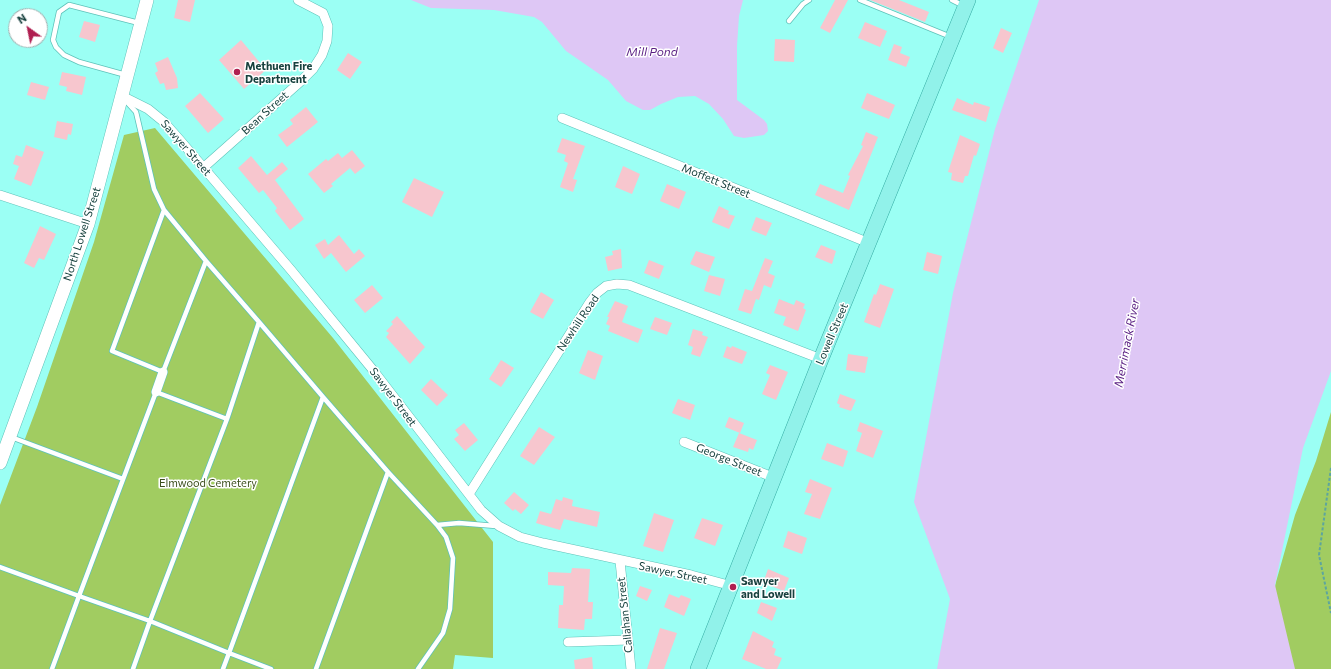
<!DOCTYPE html>
<html>
<head>
<meta charset="utf-8">
<style>
  body { margin:0 }
  #map { position:relative; width:1331px; height:669px; overflow:hidden; background:#9bfff4; font-family:Commissioner,sans-serif }
  canvas { display:block }
  .north { position:absolute; left:8px; top:8px; width:40px; height:40px; box-sizing:border-box; background:#fff; border:1px solid #a2b3b2; border-radius:50%; rotate:327deg; font-size:11px; font-weight:700; line-height:16px; text-align:center; color:#17413e }
  .north::after { content:''; display:block; margin:auto; width:14px; height:18px; background:#b01f51; clip-path:polygon(50% 0,100% 100%,50% 72%,0 100%) }
</style>
</head>
<body>
<div id="map">
<canvas width="1331" height="669"></canvas>
<div class="north">N</div>
</div>
<script>
const ctx = document.querySelector('canvas').getContext('2d');
ctx.lineJoin = 'round';
function fill(path, color) { ctx.fillStyle = color; ctx.fill(path, 'evenodd'); }
const poly = rows => new Path2D(rows.map(r => 'M' + r).join(''));
function trace(path, color, width, dash) { ctx.strokeStyle = color; ctx.lineWidth = width; ctx.lineCap = dash ? 'butt' : 'round'; ctx.setLineDash(dash || []); ctx.stroke(path); }
function label(font, color, halo, rows, align = 'center') {
  ctx.font = font + ' Commissioner,sans-serif'; ctx.lineWidth = 3; ctx.setLineDash([]); ctx.textBaseline = 'middle'; ctx.strokeStyle = halo; ctx.fillStyle = color; for (const [text, x, y, turn = 0] of rows) {
    ctx.save(); ctx.translate(x, y); ctx.rotate((+turn || 0) * Math.PI / 180); ctx.textAlign = isNaN(turn) ? turn : align; if (halo) ctx.strokeText(text, 0, 0); ctx.fillText(text, 0, 0); ctx.restore();
  }
}
fill(poly([
  [155,128,333,338,493,542,493,658,455,655,453,669,0,669,0,505,37,407,94,242,124,135],
  [1331,412,1331,669,1258,669,1276,582,1295,515,1316,461]
]), '#a1cc61');
fill(poly([
  [411,0,743,0,739,16,737,46,737,100,764,120,767,124,768,131,764,135,744,138,734,136,723,119,709,104,695,96,678,97,661,104,650,110,643,110,626,101,608,80,566,51,542,22,534,17,494,10,431,8],
  [1039,0,1331,0,1331,371,1303,448,1275,585,1295,669,937,669,950,599,914,502,953,293,995,129]
]), '#dec7f5');
fill(poly([
  [178,0,195,0,190,22,174,18],
  [835,0,848,0,830,33,820,28],
  [870,0,899,0,929,12,925,22],
  [84,21,100,25,95,42,79,37],
  [865,22,887,31,880,47,858,38],
  [1001,28,1012,33,1003,53,993,48],
  [775,39,795,40,794,62,774,61],
  [241,40,266,70,244,89,219,60],
  [894,44,902,47,900,53,910,57,906,67,888,60],
  [348,53,362,62,350,79,337,70],
  [168,57,177,78,178,88,166,90,164,83,160,84,155,73,158,71,155,63],
  [62,72,86,77,82,95,66,91,67,87,59,85],
  [31,82,49,87,45,100,27,95],
  [200,93,224,119,208,133,185,106],
  [867,93,895,105,889,119,861,108],
  [957,98,973,105,974,102,990,107,986,122,952,110],
  [306,107,318,122,287,147,278,135,293,124,290,120],
  [57,121,73,124,71,135,68,134,67,140,54,137],
  [866,132,878,137,849,210,815,195,820,184,843,193,850,176,848,175,863,146,861,145],
  [960,135,980,144,976,156,974,155,968,176,965,176,963,183,951,180,952,173,948,172],
  [562,138,585,146,573,179,577,180,573,192,560,187,568,163,564,161,566,155,557,152],
  [26,145,44,152,31,186,14,179,19,166,13,164,16,155,22,157],
  [352,150,365,166,355,174,350,168,331,184,333,186,324,193,308,174,326,159,328,161,338,153,342,158],
  [251,156,267,175,282,162,288,169,275,180,304,219,290,230,275,211,277,208,263,190,259,193,238,168],
  [623,166,640,174,632,194,615,187],
  [414,178,444,192,432,217,402,202],
  [667,184,686,192,679,209,660,201],
  [719,206,729,211,728,214,735,216,729,229,712,222],
  [756,217,772,223,766,236,751,230],
  [40,226,56,234,44,260,39,258,34,268,24,263],
  [339,235,354,254,359,249,365,256,346,272,331,253,324,259,315,245,325,239,328,245],
  [821,245,836,251,832,264,815,257],
  [621,249,622,268,608,271,605,257,613,255,612,251],
  [696,251,715,257,709,272,690,264],
  [927,252,942,256,938,274,923,270],
  [765,258,773,261,768,273,775,276,771,288,764,285,759,300,756,299,751,314,738,310,745,289,752,291],
  [649,260,664,266,659,279,644,273],
  [709,275,725,279,720,296,704,291],
  [880,284,894,289,880,328,864,322,874,294,876,295],
  [372,285,383,298,365,313,354,300],
  [541,292,554,300,543,319,530,312],
  [779,299,794,305,796,300,805,304,803,308,806,310,798,331,783,325,786,317,774,313],
  [615,301,628,306,622,322,643,330,638,343,608,331,610,326,606,324,609,317,607,317],
  [397,316,425,347,410,364,386,337,389,333,386,331,393,324,391,322],
  [655,317,672,323,667,335,650,329],
  [693,329,703,332,702,335,708,337,700,357,691,354,693,347,688,345],
  [727,346,731,348,732,346,747,352,742,364,723,357],
  [588,350,603,356,595,380,579,373],
  [848,354,868,357,865,373,846,370],
  [501,360,514,368,501,387,489,379],
  [770,365,788,372,776,400,762,394,770,375,766,373],
  [431,379,448,395,437,406,421,390],
  [840,394,856,400,851,411,839,407,840,405,837,403],
  [678,399,695,405,690,420,672,413],
  [729,417,744,423,740,433,725,427],
  [860,422,883,431,873,458,856,451,862,433,857,431],
  [464,423,478,440,465,451,454,439,459,435,455,430],
  [539,427,555,437,534,465,520,456],
  [739,433,757,440,753,450,749,448,748,452,733,447],
  [827,443,848,451,843,467,821,459],
  [810,479,832,488,820,519,804,514,812,494,805,492],
  [514,492,529,505,521,514,515,509,513,511,504,503],
  [563,497,573,500,572,506,600,512,597,527,564,519,560,530,536,523,540,511,551,514,556,499,562,501],
  [654,513,674,520,663,552,643,546],
  [702,518,723,525,715,546,694,538],
  [788,531,807,538,802,554,783,547],
  [572,568,590,569,588,602,593,602,592,619,585,619,584,630,558,628,559,605,563,605,564,586,548,585,548,572,571,573],
  [768,569,789,578,784,591,763,583],
  [640,586,652,590,647,601,636,596],
  [669,594,679,598,681,595,691,599,684,616,664,607],
  [761,602,777,608,772,621,757,613],
  [660,628,677,633,664,669,647,669],
  [753,631,774,642,772,647,776,649,774,655,782,658,777,669,766,669,742,659],
  [592,657,593,669,575,669,574,660]
]), '#f7c6ce');
const service = poly([
  [860,0,951,37],
  [952,0,964,6],
  [789,21,803,4,809,0],
  [126,75,79,62,64,55,56,47,53,40,59,12,69,5,139,23],
  [125,100,136,112,154,189,164,210,206,261,163,372,112,351,164,210],
  [206,261,259,322],
  [227,419,259,322,323,397],
  [11,437,123,479],
  [388,472,437,525],
  [0,567,79,596,156,392,227,419,150,621,229,653,223,669],
  [52,669,79,596,150,621,133,669],
  [271,669,229,653,323,397,388,472,316,669],
  [418,669,443,633,450,609,453,558,446,537,437,525,459,523,496,526]
]);
const minor = poly([
  [122,96,148,109,164,122,179,139,291,270,373,370,481,510,499,526,520,537,543,543,691,575,732,586],
  [562,118,869,243],
  [203,168,300,82,313,69,322,55,327,41,328,26,323,13,298,0],
  [0,195,88,224],
  [156,392,163,372],
  [684,442,775,478],
  [469,494,590,302,597,293,606,286,617,284,629,285,821,359],
  [620,561,631,669],
  [568,642,628,640]
]);
const secondary = poly([
  [0,463,88,224,147,0]
]);
const primary = poly([
  [698,669,821,359,968,0]
]);
trace(service, '#5ec2b9', 6);
trace(minor, '#5ec2b9', 10);
trace(secondary, '#5ec2b9', 14);
trace(primary, '#37aea5', 16);
trace(poly([
  [1331,468,1319,555,1331,613]
]), '#5da59e', 2, [3, 2]);
trace(service, '#fff', 4.5);
trace(minor, '#fff', 9);
trace(secondary, '#fff', 13);
trace(primary, '#91f2ea', 15);
for (const [x, y, r, color] of [
  [237,72,4,"#b01f51"],
  [733,587,4,"#b01f51"]
]) { const dot = new Path2D(); dot.arc(x, y, r, 0, 2 * Math.PI); ctx.fillStyle = color; ctx.fill(dot); trace(dot, '#fff', 1.5); }
label('bold 11px', '#17413e', '#fff', [
  ["Methuen Fire",245,66],
  ["Department",245,79],
  ["Sawyer",741,581],
  ["and Lowell",741,594]
], 'left');
label('11px', '#17413e', '#fff', [
  ["Bean Street",265,113,-42],
  ["Sawyer Street",186,148,49],
  ["Moffett Street",716,181,22],
  ["North Lowell Street",82,234,-72],
  ["Newhill Road",578,323,-56],
  ["Lowell Street",832,334,-67],
  ["Sawyer Street",393,397,53],
  ["George Street",729,460,22],
  ["Sawyer Street",673,573,12],
  ["Callahan Street",625,615,-96]
]);
label('11px', '#3c4f1c', '#fff', [
  ["Elmwood Cemetery",208,483]
]);
label('italic 12px', '#591e82', '#fff', [
  ["Mill Pond",652,52],
  ["Merrimack River",1127,343,-79]
]);
</script>
</body>
</html>
